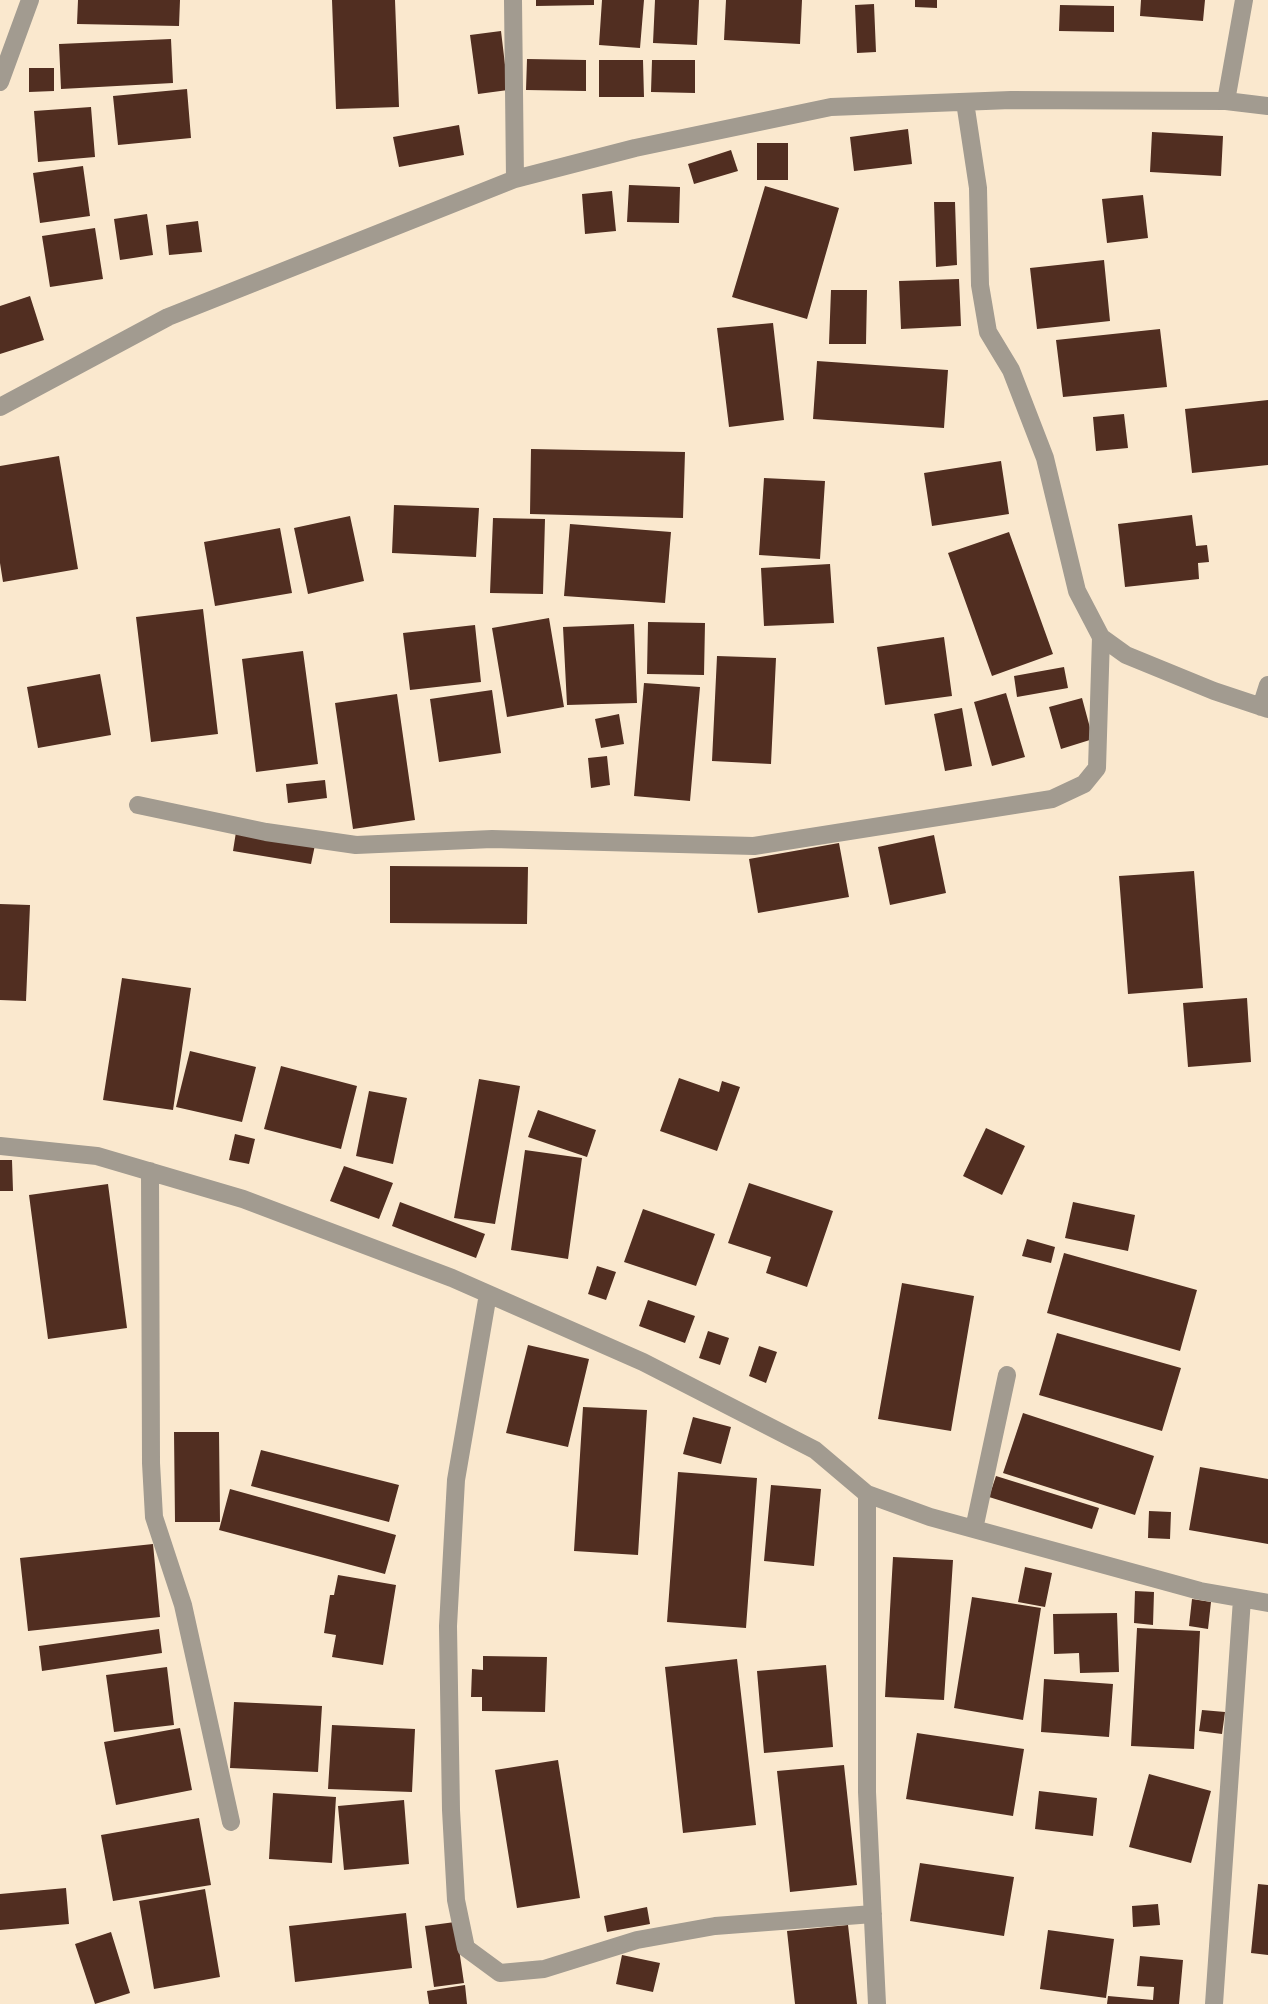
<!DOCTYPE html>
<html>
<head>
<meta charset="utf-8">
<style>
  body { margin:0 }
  canvas { display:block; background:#fae8ce }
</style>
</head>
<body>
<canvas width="1268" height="2004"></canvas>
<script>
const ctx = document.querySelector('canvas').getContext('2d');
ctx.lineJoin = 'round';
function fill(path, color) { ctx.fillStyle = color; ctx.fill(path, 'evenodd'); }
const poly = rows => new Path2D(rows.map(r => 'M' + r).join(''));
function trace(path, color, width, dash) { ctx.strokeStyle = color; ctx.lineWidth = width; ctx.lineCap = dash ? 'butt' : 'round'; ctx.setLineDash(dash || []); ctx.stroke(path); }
fill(poly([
  [78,0,180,0,179,26,77,24],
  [332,0,395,0,399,107,336,109],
  [536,0,594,0,594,5,536,6],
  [602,0,644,0,640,48,599,45],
  [655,0,699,0,697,45,653,43],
  [726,0,802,0,800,44,724,40],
  [915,0,937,0,937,8,915,7],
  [1141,0,1205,0,1203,21,1140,16],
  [874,4,876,52,857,53,855,5],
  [1060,5,1114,6,1114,32,1059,31],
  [501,31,508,90,478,94,470,35],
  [171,39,173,83,61,89,59,44],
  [527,59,586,60,586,91,526,90],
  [599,60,643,60,644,97,599,97],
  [652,60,695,60,695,93,651,92],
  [29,68,54,68,54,91,29,92],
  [187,89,191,138,118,145,113,96],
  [91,107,95,157,38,162,34,111],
  [459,125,464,155,399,167,393,137],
  [908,129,912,164,854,171,850,137],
  [1152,132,1223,136,1221,176,1150,172],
  [757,143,788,143,788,180,757,180],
  [731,150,738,171,694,184,688,164],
  [83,166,90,216,40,223,33,173],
  [629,185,680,187,679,223,627,222],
  [765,186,839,208,807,319,732,297],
  [612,191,616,231,585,234,582,194],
  [1143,195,1148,238,1107,243,1102,199],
  [934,202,955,202,957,265,936,267],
  [147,214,153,255,120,260,114,219],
  [198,221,202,252,169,255,166,225],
  [95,228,103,279,50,287,42,236],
  [1104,260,1110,321,1037,329,1030,268],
  [959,279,961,326,901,329,899,281],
  [831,290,867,290,866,344,829,344],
  [30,296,44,340,0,354,0,306],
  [773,323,784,420,729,427,717,328],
  [1160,329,1167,387,1063,397,1056,340],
  [817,361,948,370,944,428,813,419],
  [1268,400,1268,465,1192,473,1185,409],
  [1124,414,1128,448,1096,451,1093,417],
  [531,449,685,452,683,518,530,514],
  [59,456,78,569,3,582,0,563,0,466],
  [1001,461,1009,514,932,526,924,473],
  [764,478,825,481,820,559,759,555],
  [394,505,479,508,476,557,392,553],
  [1192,515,1196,546,1207,545,1209,562,1198,563,1199,579,1125,587,1118,524],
  [350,516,364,581,308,594,294,528],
  [493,518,545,519,543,594,490,593],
  [570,524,671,532,665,603,564,596],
  [280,528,292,593,215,606,204,542],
  [1009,532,1053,654,992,676,948,553],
  [830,564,834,623,764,626,761,568],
  [203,609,218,734,151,742,136,617],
  [549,618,564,707,507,717,492,628],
  [648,622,705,623,704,675,647,674],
  [634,624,637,703,567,705,563,627],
  [475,625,481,682,410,690,403,633],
  [944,637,952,696,885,705,877,647],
  [303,651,318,764,256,772,242,659],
  [717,656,776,658,771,764,712,761],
  [1064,667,1068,688,1017,697,1014,676],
  [100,674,111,735,38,748,27,687],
  [644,683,700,687,690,801,634,796],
  [492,690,501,753,439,762,430,699],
  [1006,693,1025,757,992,766,974,702],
  [397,694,415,820,353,829,335,703],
  [1082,698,1093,739,1061,749,1049,707],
  [962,708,972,766,945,771,934,714],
  [619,714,624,744,601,748,595,719],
  [607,756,610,785,591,788,588,758],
  [325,780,327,798,288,803,286,784],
  [236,832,315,845,311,864,233,851],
  [934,835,946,893,890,905,878,847],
  [839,843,849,897,758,913,749,859],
  [390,866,528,867,527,924,390,923],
  [1194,871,1203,988,1128,994,1119,876],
  [0,904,30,905,26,1001,0,1000],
  [122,978,191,988,173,1110,103,1100],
  [1247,998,1251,1062,1188,1067,1183,1003],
  [190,1051,256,1067,242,1122,176,1107],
  [281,1066,357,1086,341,1149,264,1129],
  [679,1078,719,1092,722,1081,740,1087,717,1151,660,1131],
  [479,1079,520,1086,495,1224,454,1218],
  [369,1091,407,1098,393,1164,356,1156],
  [538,1110,596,1130,587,1157,528,1137],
  [986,1128,1025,1146,1002,1195,963,1176],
  [235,1134,255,1139,249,1164,229,1160],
  [525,1150,582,1158,568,1259,511,1250],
  [0,1160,12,1160,13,1191,0,1191],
  [344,1166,393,1183,379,1219,330,1201],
  [749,1183,833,1211,807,1287,766,1273,771,1257,728,1243],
  [108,1184,127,1328,48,1339,29,1195],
  [400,1202,485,1234,476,1258,392,1226],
  [1073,1202,1135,1215,1128,1251,1065,1238],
  [643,1209,715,1234,696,1286,624,1262],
  [1027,1239,1055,1247,1051,1263,1022,1256],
  [1064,1253,1197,1290,1180,1351,1047,1313],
  [597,1266,616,1272,606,1300,588,1294],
  [902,1283,974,1296,951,1431,878,1419],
  [648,1300,695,1316,685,1343,639,1326],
  [708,1331,729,1338,720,1365,699,1358],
  [1057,1333,1181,1368,1162,1431,1039,1395],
  [528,1345,589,1359,568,1447,506,1433],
  [759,1346,777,1352,766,1383,749,1376],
  [583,1407,647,1410,638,1555,574,1551],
  [1023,1413,1154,1456,1135,1515,1003,1473],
  [693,1417,731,1427,721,1464,683,1454],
  [174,1432,219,1432,220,1522,175,1522],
  [261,1450,399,1485,389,1522,251,1486],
  [1200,1467,1268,1479,1268,1544,1189,1530],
  [678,1472,757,1478,746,1628,667,1622],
  [996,1476,1099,1508,1092,1529,989,1497],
  [771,1485,821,1489,814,1566,764,1561],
  [230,1489,396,1535,385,1574,219,1530],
  [1149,1511,1171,1512,1170,1539,1148,1538],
  [153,1544,160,1617,28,1631,20,1558],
  [893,1557,953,1560,944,1700,885,1697],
  [1025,1567,1052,1573,1045,1607,1018,1602],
  [338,1575,396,1585,383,1665,332,1657,336,1635,324,1633,330,1595,334,1595],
  [1135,1591,1154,1592,1153,1625,1134,1623],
  [972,1597,1041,1608,1023,1720,954,1708],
  [1192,1599,1211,1602,1208,1629,1189,1626],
  [1117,1613,1119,1672,1080,1673,1079,1653,1054,1654,1053,1614],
  [1137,1628,1200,1631,1194,1749,1131,1746],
  [159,1629,162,1653,42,1671,39,1646],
  [483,1656,547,1657,545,1712,482,1711,482,1697,471,1697,472,1669,483,1670],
  [737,1659,756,1825,683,1833,665,1667],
  [826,1665,833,1747,764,1753,757,1671],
  [167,1667,174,1725,114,1732,106,1675],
  [1044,1679,1113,1684,1109,1737,1041,1732],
  [234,1702,322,1706,318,1772,230,1768],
  [1202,1710,1225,1712,1222,1734,1199,1731],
  [332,1725,415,1729,412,1792,328,1789],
  [180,1728,192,1790,116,1805,104,1742],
  [917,1733,1024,1749,1013,1816,906,1799],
  [558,1760,580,1898,517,1908,495,1770],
  [844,1765,857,1885,790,1892,777,1771],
  [1149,1774,1211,1791,1191,1863,1129,1847],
  [1039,1791,1097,1798,1093,1836,1035,1829],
  [273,1793,336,1797,332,1863,269,1859],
  [404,1800,409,1864,344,1870,338,1806],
  [199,1818,211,1885,113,1901,101,1835],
  [920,1863,1014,1877,1004,1936,910,1921],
  [1258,1884,1268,1885,1268,1955,1251,1953],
  [66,1888,69,1924,0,1930,0,1894],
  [205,1889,220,1977,154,1989,139,1901],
  [1158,1904,1160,1925,1133,1927,1132,1906],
  [647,1907,650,1924,607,1932,604,1916],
  [406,1913,412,1968,295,1982,289,1926],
  [455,1922,464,1983,434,1987,425,1926],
  [848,1925,857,2004,795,2004,787,1931],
  [1048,1930,1114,1939,1106,1998,1040,1989],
  [111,1932,130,1993,95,2004,75,1944],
  [622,1955,660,1963,653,1992,616,1984],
  [1140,1956,1183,1960,1179,2004,1107,2004,1108,1996,1153,2000,1154,1987,1137,1986],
  [465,1985,467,2004,429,2004,427,1991]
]), '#512e21');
trace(poly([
  [513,0,515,179],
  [0,82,30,0],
  [1226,101,1244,0],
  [965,102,978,188,980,285,988,332,1011,370,1045,458,1077,591,1101,637,1126,655,1214,691,1268,709],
  [0,407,168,317,515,179,635,148,831,107,1011,100,1226,101,1268,106],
  [1261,707,1268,685],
  [138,805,266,832,356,845,492,839,754,846,1052,799,1084,784,1097,768,1101,637],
  [0,1146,97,1156,243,1199,452,1278,643,1362,815,1450,867,1494,930,1517,1200,1591,1268,1603],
  [150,1171,151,1463,154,1517,183,1605,231,1822],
  [488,1294,456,1480,448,1626,451,1810,456,1900,466,1948,500,1973,544,1969,637,1940,715,1926,873,1914],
  [867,1494,867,1792,877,2004],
  [974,1529,1007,1375],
  [1214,2004,1242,1599]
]), '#a29b90', 18);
</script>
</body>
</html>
